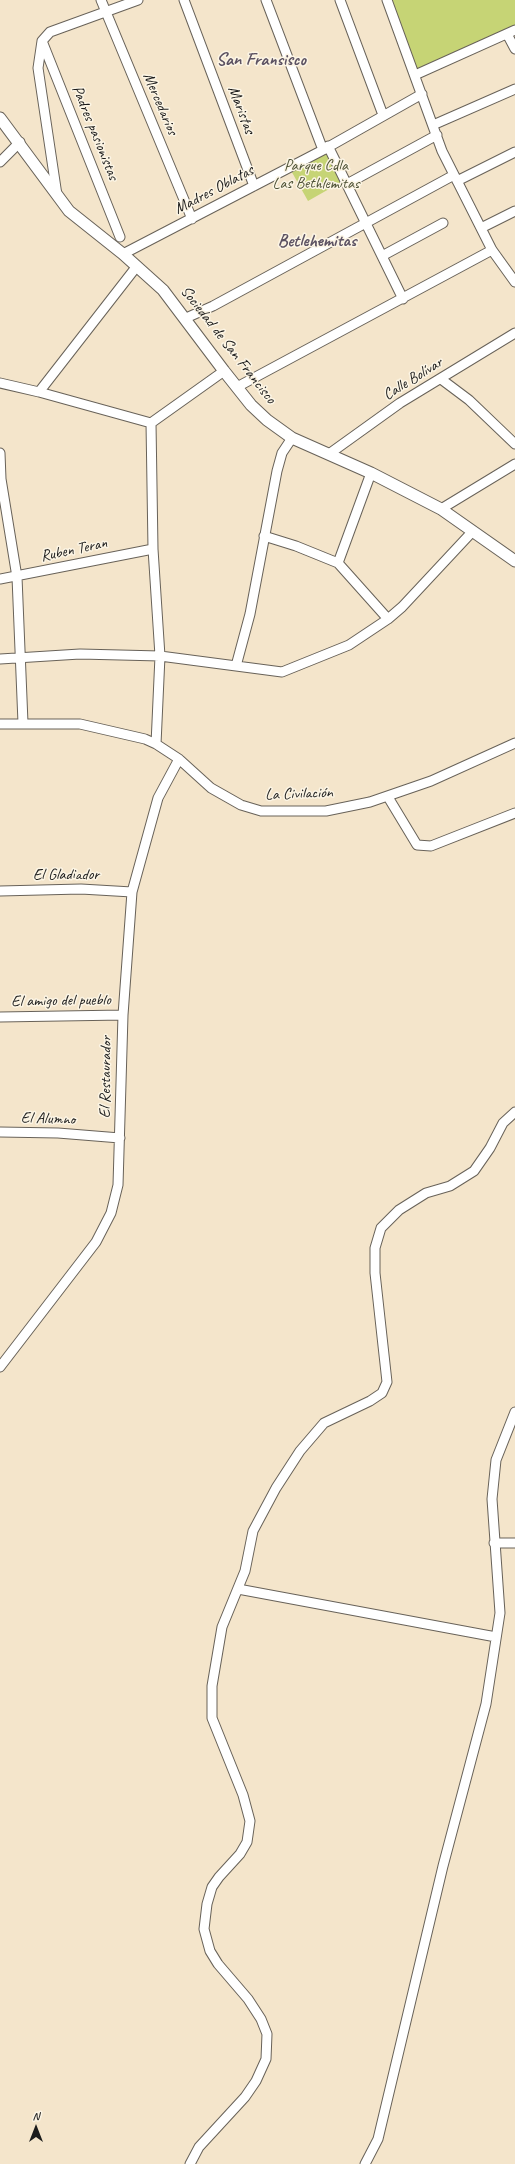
<!DOCTYPE html>
<html>
<head>
<meta charset="utf-8">
<style>
  body { margin:0 }
  #map { position:relative; width:515px; height:2164px; overflow:hidden; background:#f4e5cb; font-family:Caveat,sans-serif }
  canvas { display:block }
  .north { position:absolute; left:16px; top:2108px; width:40px; height:40px; -webkit-text-stroke:3px #fcf5e5; paint-order:stroke; rotate:0deg; font-size:11px; font-weight:700; line-height:16px; text-align:center; color:#1c1c1c }
  .north::after { content:''; display:block; margin:auto; width:14px; height:18px; background:#1c1c1c; clip-path:polygon(50% 0,100% 100%,50% 72%,0 100%) }
</style>
</head>
<body>
<div id="map">
<canvas width="515" height="2164"></canvas>
<div class="north">N</div>
</div>
<script>
const ctx = document.querySelector('canvas').getContext('2d');
ctx.lineJoin = 'round';
function fill(path, color) { ctx.fillStyle = color; ctx.fill(path, 'evenodd'); }
const poly = rows => new Path2D(rows.map(r => 'M' + r).join(''));
function trace(path, color, width, dash) { ctx.strokeStyle = color; ctx.lineWidth = width; ctx.lineCap = dash ? 'butt' : 'round'; ctx.setLineDash(dash || []); ctx.stroke(path); }
function label(font, color, halo, rows, align = 'center') {
  ctx.font = font + ' Caveat,sans-serif'; ctx.lineWidth = 3; ctx.setLineDash([]); ctx.textBaseline = 'middle'; ctx.strokeStyle = halo; ctx.fillStyle = color; for (const [text, x, y, turn = 0] of rows) {
    ctx.save(); ctx.translate(x, y); ctx.rotate((+turn || 0) * Math.PI / 180); ctx.textAlign = isNaN(turn) ? turn : align; if (halo) ctx.strokeText(text, 0, 0); ctx.fillText(text, 0, 0); ctx.restore();
  }
}
fill(poly([
  [387,0,515,0,515,27,415,75],
  [328,146,345,180,308,201,289,167]
]), '#c6d475');
const minor = poly([
  [101,0,192,219],
  [184,0,254,186],
  [266,0,323,150],
  [340,0,383,115],
  [387,0,442,151,492,250,515,282],
  [507,34,515,49],
  [42,41,120,237],
  [415,75,515,30],
  [433,125,515,89],
  [328,146,403,299],
  [0,162,20,142],
  [457,181,515,152],
  [347,184,437,135],
  [57,195,38,68,42,41,50,32,138,0],
  [481,228,515,211],
  [123,254,323,150,422,94],
  [382,256,443,223],
  [186,318,213,306,454,175],
  [441,379,469,400,515,444],
  [0,383,39,392,151,423,224,371],
  [237,387,492,250],
  [39,392,137,266],
  [151,423,153,549,160,656,156,744],
  [0,453,1,479,17,577,23,723],
  [329,454,400,403,515,333],
  [441,509,515,464],
  [264,536,296,546,338,563,388,619],
  [338,563,371,473],
  [0,579,153,549],
  [0,659,80,654,160,656,282,672,349,645,388,619,402,607,472,532],
  [236,666,250,614,277,471,282,453,292,438],
  [0,724,80,724,145,739,156,744,179,759,211,788,241,805,261,811,326,811,370,802,431,781,515,743],
  [388,797,417,845,431,846,515,813],
  [0,891,81,889,132,892],
  [0,1017,123,1015],
  [0,1132,58,1133,120,1138],
  [0,1367,96,1242,111,1213,118,1185,123,1015,132,892,158,798,179,759],
  [494,1543,515,1543],
  [238,1589,496,1637],
  [190,2164,199,2147,245,2097,256,2081,266,2059,267,2034,261,2019,248,1999,218,1964,210,1951,204,1929,207,1904,212,1887,219,1877,240,1854,247,1842,250,1821,243,1795,212,1718,212,1686,222,1627,245,1571,253,1531,276,1488,300,1451,324,1423,370,1401,382,1393,387,1382,375,1273,375,1248,381,1228,399,1210,426,1193,450,1186,474,1171,490,1148,503,1123,515,1112],
  [365,2164,378,2139,443,1866,486,1704,500,1613,492,1499,496,1460,515,1412]
]);
const tertiary = poly([
  [0,118,69,211,123,254,163,290,224,371,251,405,267,420,292,438,371,473,441,509,515,561]
]);
trace(minor, '#686259', 11);
trace(tertiary, '#686259', 13);
trace(minor, '#fff', 9);
trace(tertiary, '#fff', 11);
label('16px', '#1c1c1c', '#fcf5e5', [
  ["Mercedarios",160,104,67],
  ["Maristas",241,110,69],
  ["Padres pasionistas",95,133,68],
  ["Madres Oblatas",214,190,-28],
  ["Sociedad de San Francisco",228,345,52],
  ["Calle Bolívar",413,379,-32],
  ["Ruben Teran",74,550,-12],
  ["La Civilación",299,794,-2],
  ["El Gladiador",66,875],
  ["El amigo del pueblo",61,1001,-1],
  ["El Restaurador",106,1077,-89],
  ["El Alumno",48,1119,2]
]);
label('16px', '#4f5337', '#fcf5e5', [
  ["Parque Cdla",316,166],
  ["Las Bethlemitas",316,184]
]);
label('bold 18px', '#5c5262', '#fcf5e5', [
  ["San Fransisco",261,60],
  ["Betlehemitas",317,241]
]);
</script>
</body>
</html>
